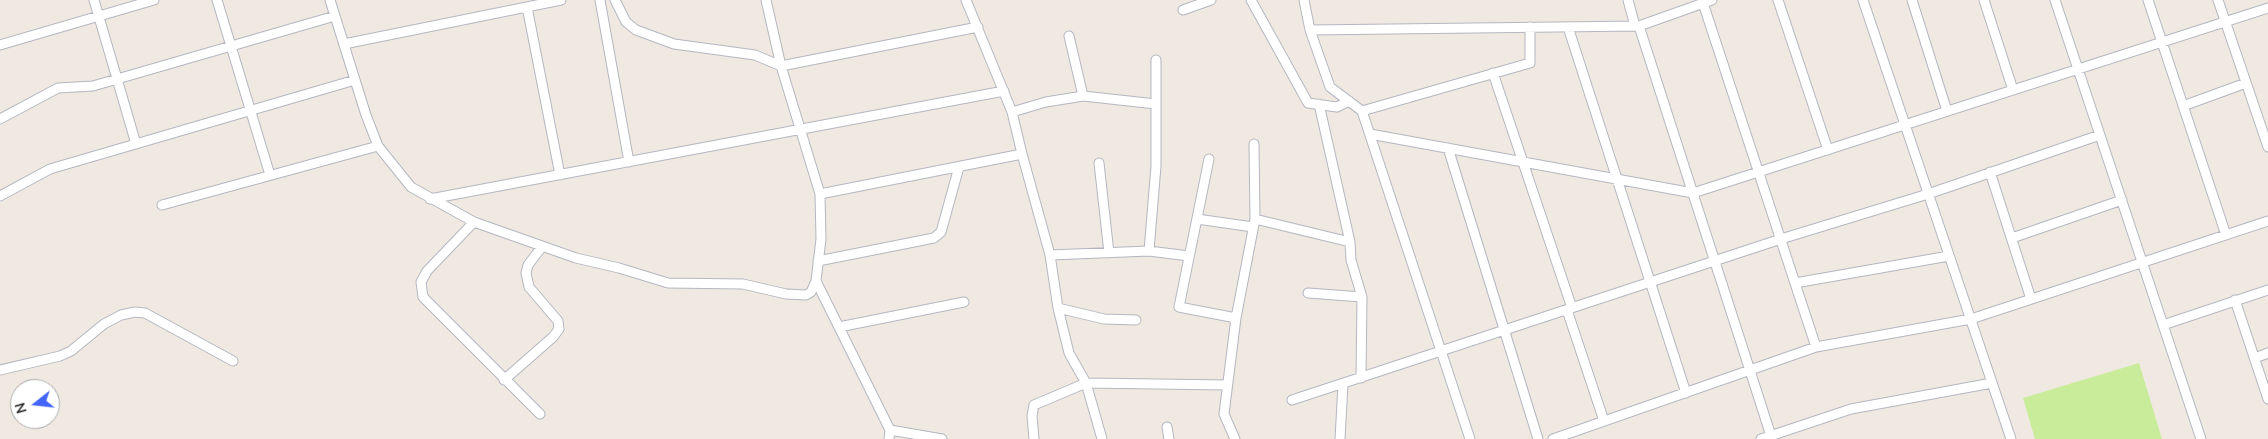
<!DOCTYPE html>
<html>
<head>
<meta charset="utf-8">
<style>
  body { margin:0 }
  #map { position:relative; width:2268px; height:439px; overflow:hidden; background:#efe9e1; font-family:"Nunito Sans",sans-serif }
  canvas { display:block }
  .north { position:absolute; left:10px; top:379px; width:50px; height:50px; box-sizing:border-box; background:#fff; border:1px solid #ababab; border-radius:50%; rotate:254deg; font-size:14px; font-weight:700; line-height:20px; text-align:center; color:#2e2e2e }
  .north::after { content:''; display:block; margin:auto; width:18px; height:22px; background:#4264fb; clip-path:polygon(50% 0,100% 100%,50% 72%,0 100%) }
</style>
</head>
<body>
<div id="map">
<canvas width="2268" height="439"></canvas>
<div class="north">N</div>
</div>
<script>
const ctx = document.querySelector('canvas').getContext('2d');
ctx.lineJoin = 'round';
function fill(path, color) { ctx.fillStyle = color; ctx.fill(path, 'evenodd'); }
const poly = rows => new Path2D(rows.map(r => 'M' + r).join(''));
function trace(path, color, width, dash) { ctx.strokeStyle = color; ctx.lineWidth = width; ctx.lineCap = dash ? 'butt' : 'round'; ctx.setLineDash(dash || []); ctx.stroke(path); }
fill(poly([
  [2139,363,2162,439,2035,439,2023,398]
]), '#c9ec9a');
const minor = poly([
  [94,0,136,144],
  [217,0,270,175],
  [330,0,366,115,378,146,411,187,474,222,576,258,619,268,668,283,743,284,786,294,806,295,811,292,816,281,821,239,820,194,781,66,766,0],
  [600,0,629,162],
  [615,0,626,22,636,30,674,44,755,55,781,66,978,27],
  [966,0,1012,112,1022,154,1050,255,1058,308,1069,353,1086,383,1227,385],
  [1251,0,1308,103,1337,107,1349,101],
  [1304,0,1310,30,1330,87,1362,111,1470,439],
  [1628,0,1635,26],
  [1778,0,1828,150],
  [1863,0,2011,439],
  [1912,0,1947,111],
  [1984,0,2013,90],
  [2055,0,2201,439],
  [2148,0,2226,235],
  [2218,0,2268,147],
  [1703,3,1816,347],
  [527,7,560,175],
  [1183,10,1211,0],
  [1639,26,1772,439],
  [1568,27,1686,393],
  [1310,30,1639,26,1712,0],
  [1069,36,1083,96],
  [344,44,561,0],
  [0,45,154,0],
  [1493,73,1572,308],
  [1319,104,1350,242,1351,260,1362,297,1361,378],
  [2183,106,2246,83],
  [1362,111,1530,63,1530,27],
  [1012,112,1046,102,1083,96,1156,104],
  [0,119,58,88,93,86,335,16],
  [1370,134,1693,193,2268,8],
  [1448,148,1538,439],
  [1209,159,1179,307,1236,318],
  [1099,163,1109,253],
  [1990,172,2031,299],
  [820,194,1022,154],
  [0,196,50,169,355,80],
  [430,199,1004,91],
  [162,205,378,146],
  [1197,219,1253,227],
  [1255,219,1350,242],
  [474,222,427,271,421,282,423,297,540,414],
  [2012,238,2122,200],
  [1149,251,1156,166,1156,60],
  [1050,255,1149,251,1189,256],
  [818,261,934,238,941,232,959,167],
  [816,281,890,430,889,439],
  [1795,283,1949,256],
  [1308,293,1362,297],
  [2235,300,2268,399],
  [1058,308,1104,319,1136,320],
  [1567,310,1604,421],
  [2163,325,2268,290],
  [839,327,964,302],
  [2255,358,2268,353],
  [0,370,60,356,71,351,104,324,121,315,135,312,145,313,233,361],
  [504,380,553,337,559,329,558,321,529,287,526,273,528,265,541,248],
  [1292,400,1781,239,1928,194,2100,135],
  [1167,427,1169,439],
  [890,430,942,439],
  [1034,439,1032,416,1034,405,1086,383,1102,439],
  [1235,439,1224,414,1236,318,1255,219,1254,144],
  [1340,439,1343,384],
  [1553,439,1816,347,1971,319,2268,221],
  [1761,439,1851,409,1992,383]
]);
trace(minor, '#b4b7c1', 11);
trace(minor, '#fff', 9);
</script>
</body>
</html>
